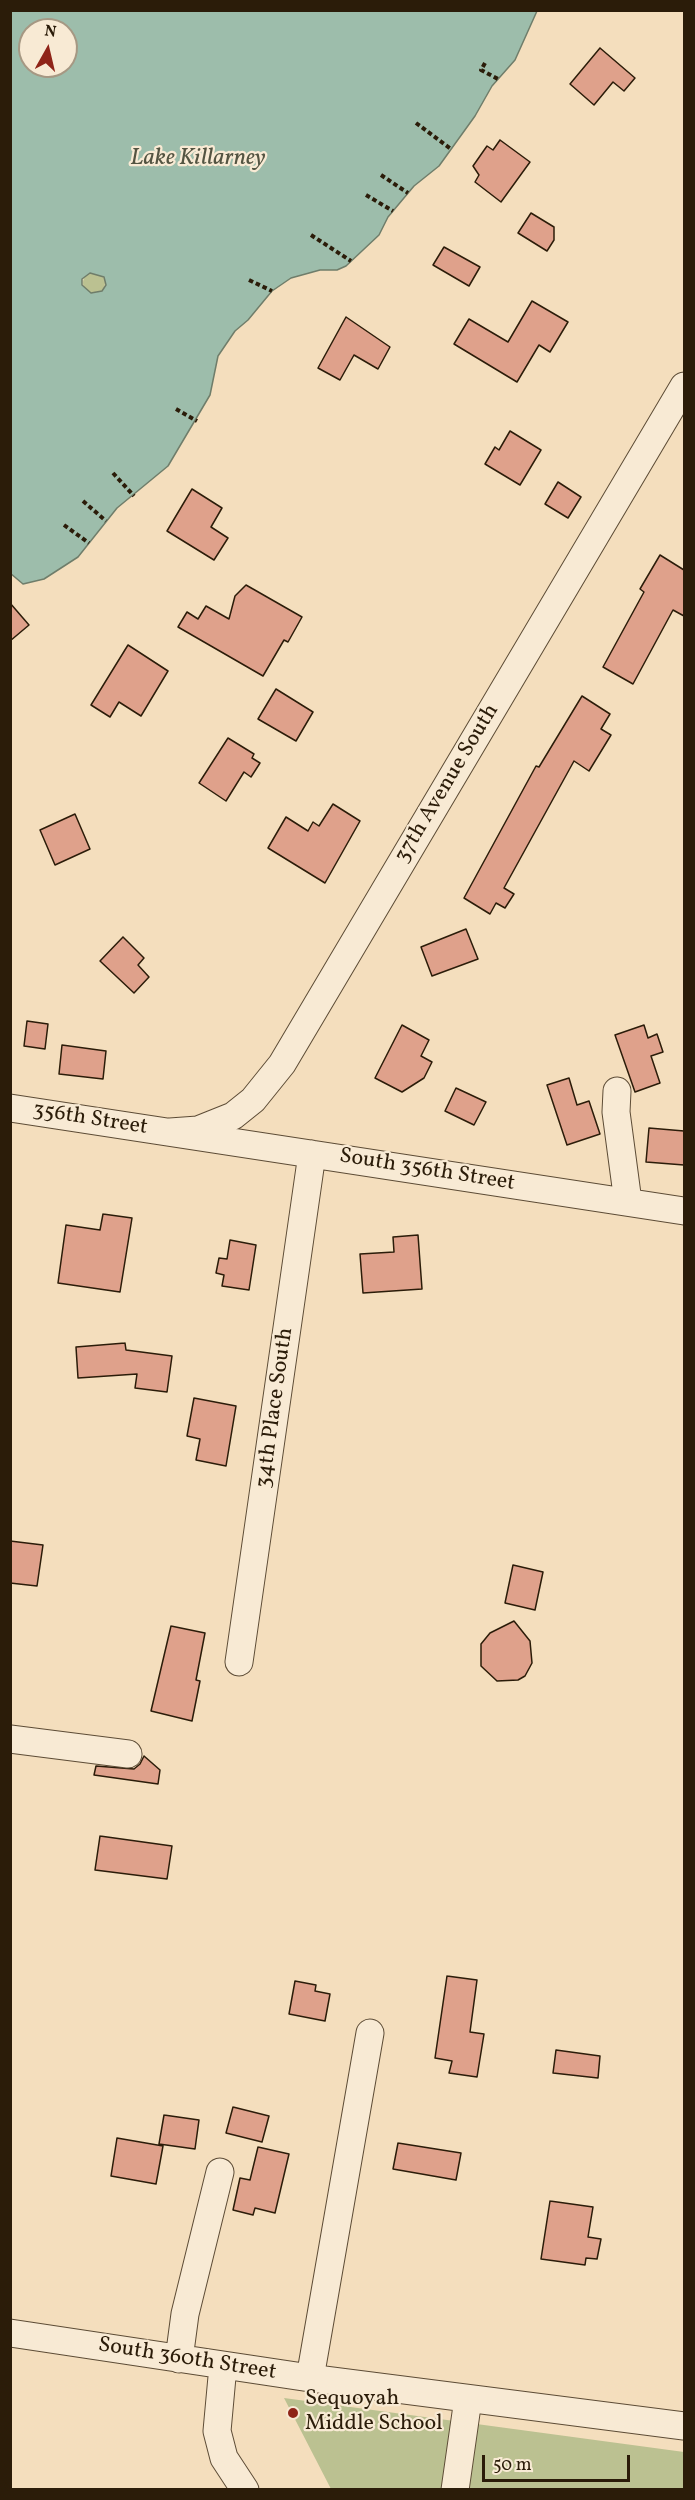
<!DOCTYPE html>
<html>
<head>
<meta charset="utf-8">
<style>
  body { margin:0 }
  #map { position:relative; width:695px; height:2500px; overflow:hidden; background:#f4debd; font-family:Vollkorn,serif }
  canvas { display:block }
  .frame { position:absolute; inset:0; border:12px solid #2b1c09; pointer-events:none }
  .north { position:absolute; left:18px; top:18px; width:60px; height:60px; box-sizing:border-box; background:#f8ead4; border:2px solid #a69883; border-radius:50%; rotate:8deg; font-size:16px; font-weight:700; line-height:24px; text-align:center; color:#2b1c09 }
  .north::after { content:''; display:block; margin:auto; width:21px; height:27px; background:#8f2418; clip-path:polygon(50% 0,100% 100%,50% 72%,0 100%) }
  .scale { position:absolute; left:482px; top:2455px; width:148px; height:27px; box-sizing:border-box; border:3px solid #2b1c09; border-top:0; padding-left:8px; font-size:18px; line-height:21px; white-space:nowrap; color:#2b1c09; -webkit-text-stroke:4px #f8ead4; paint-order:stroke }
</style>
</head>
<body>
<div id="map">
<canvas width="695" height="2500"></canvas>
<div class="frame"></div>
<div class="north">N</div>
<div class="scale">50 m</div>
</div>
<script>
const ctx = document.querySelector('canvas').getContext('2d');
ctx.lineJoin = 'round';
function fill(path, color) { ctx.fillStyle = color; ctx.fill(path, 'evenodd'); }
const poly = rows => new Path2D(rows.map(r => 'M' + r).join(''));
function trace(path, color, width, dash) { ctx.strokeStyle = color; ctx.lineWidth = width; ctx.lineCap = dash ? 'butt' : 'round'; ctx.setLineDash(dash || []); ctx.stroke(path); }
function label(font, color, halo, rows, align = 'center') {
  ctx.font = font + ' Vollkorn,serif'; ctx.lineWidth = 4.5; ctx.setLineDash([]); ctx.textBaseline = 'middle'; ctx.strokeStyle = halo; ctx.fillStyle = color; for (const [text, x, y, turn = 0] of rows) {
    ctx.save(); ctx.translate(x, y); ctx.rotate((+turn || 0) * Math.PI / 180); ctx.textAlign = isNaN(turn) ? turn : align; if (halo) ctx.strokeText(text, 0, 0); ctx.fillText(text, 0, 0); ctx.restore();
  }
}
fill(poly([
  '83 283a11 11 0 1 1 22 0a11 11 0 1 1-22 0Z',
  [284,2398,684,2452,684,2489,331,2489]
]), '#bbc191');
const water = poly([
  [10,11,537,11,515,60,492,86,475,116,439,166,414,186,388,217,379,235,346,266,337,270,320,270,291,278,272,291,248,320,235,331,218,356,210,395,168,466,117,508,78,557,44,579,23,584,10,573,10,11],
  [30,30,66,30,66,66,30,66,30,30],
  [90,273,104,277,106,285,102,291,91,293,82,285,82,279,90,273]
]);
fill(water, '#9dbdab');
trace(water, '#6f7d6a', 1.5);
const building = poly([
  [600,48,635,78,624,91,613,82,594,105,570,84,600,48],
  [500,140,530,162,501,202,475,182,479,175,473,166,487,146,493,150,500,140],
  [531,213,554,227,554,240,547,251,518,233,531,213],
  [444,247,480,267,469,286,433,265,444,247],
  [532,301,568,322,550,352,539,345,517,382,454,344,469,319,508,342,532,301],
  [346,317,390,347,378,369,354,355,340,380,318,368,346,317],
  [510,431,541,450,520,485,485,464,495,447,499,450,510,431],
  [558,482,581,497,568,518,545,504,558,482],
  [192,489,222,508,211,527,228,538,214,560,167,531,192,489],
  [660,555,684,570,684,616,673,610,633,684,603,667,644,592,640,589,660,555],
  [246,585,302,617,288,642,284,640,263,676,178,627,187,612,198,619,206,606,229,619,235,596,246,585],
  [10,603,29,625,10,641,10,603],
  [128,645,168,671,141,716,119,702,110,717,91,705,128,645],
  [276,689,313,712,296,741,258,719,276,689],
  [582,696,610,714,601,729,611,735,589,771,574,761,504,888,514,894,505,908,496,903,490,914,464,898,536,766,539,767,582,696],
  [228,738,254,754,252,758,260,763,251,777,244,772,226,801,199,783,228,738],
  [333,804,360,821,325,883,268,848,286,817,308,831,313,822,319,826,333,804],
  [75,814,90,849,55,865,40,830,75,814],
  [466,929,478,959,432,976,421,947,466,929],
  [123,937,144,958,138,965,149,977,134,993,100,961,123,937],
  [27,1021,48,1024,45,1049,24,1046,27,1021],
  [402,1025,429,1040,421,1056,432,1062,424,1078,402,1092,375,1078,402,1025],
  [644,1025,648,1038,657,1034,663,1052,651,1056,660,1083,635,1092,615,1035,644,1025],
  [62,1045,106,1051,103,1079,59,1074,62,1045],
  [569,1078,577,1105,589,1101,600,1134,567,1145,547,1085,569,1078],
  [456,1088,486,1102,474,1125,445,1111,456,1088],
  [649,1128,684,1131,684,1165,646,1162,649,1128],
  [103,1214,132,1218,120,1292,58,1283,66,1225,100,1230,103,1214],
  [418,1235,422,1289,363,1293,360,1254,394,1252,393,1237,418,1235],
  [230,1240,256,1245,249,1290,222,1286,224,1275,216,1273,219,1258,227,1259,230,1240],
  [125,1343,126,1350,172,1356,167,1392,135,1388,137,1374,78,1378,76,1347,125,1343],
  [194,1398,236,1406,226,1466,196,1460,200,1439,187,1436,194,1398],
  [10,1541,43,1545,37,1586,10,1583,10,1541],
  [513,1565,543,1572,535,1610,505,1603,513,1565],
  [514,1621,530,1641,532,1663,525,1676,518,1680,497,1681,481,1666,481,1644,490,1633,514,1621],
  [171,1626,205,1633,196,1680,200,1681,192,1721,151,1711,171,1626],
  [144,1756,160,1770,158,1784,94,1775,96,1766,134,1769,140,1764,144,1756],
  [100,1836,172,1846,167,1879,95,1870,100,1836],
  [447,1976,477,1980,470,2032,484,2034,477,2077,449,2073,452,2061,435,2058,447,1976],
  [295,1981,316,1985,315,1991,330,1994,325,2021,289,2014,295,1981],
  [556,2050,600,2056,598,2078,553,2073,556,2050],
  [233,2107,269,2116,262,2142,226,2133,233,2107],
  [164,2115,199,2120,195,2149,159,2144,164,2115],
  [117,2138,163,2146,156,2184,111,2176,117,2138],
  [398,2143,461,2153,456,2180,393,2169,398,2143],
  [258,2147,289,2154,275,2213,255,2208,253,2215,233,2210,240,2178,250,2180,258,2147],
  [550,2201,593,2207,588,2237,601,2239,597,2259,586,2258,585,2265,541,2259,550,2201]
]);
fill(building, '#dfa18b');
trace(building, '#2b1c09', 1.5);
const minor = poly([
  [617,1091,616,1112,628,1202],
  [10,1108,684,1211],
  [170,1132,198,1130,233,1116,253,1100,282,1064,684,386],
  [239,1662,312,1154],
  [10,1739,128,1754],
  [10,2333,310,2378,684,2426],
  [179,2359,185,2314,220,2172],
  [223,2366,217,2431,224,2458,245,2490],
  [310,2378,370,2033],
  [455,2490,468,2399]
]);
trace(minor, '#5d4c36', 29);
trace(poly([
  [485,63,481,70,498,79],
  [416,123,451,149],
  [381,175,408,193],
  [366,195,393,211],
  [311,235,351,261],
  [249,280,272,291],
  [176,409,197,421],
  [113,473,134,496],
  [83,501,106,521],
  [64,525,89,543]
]), '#2b1c09', 4, [4.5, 3]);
trace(minor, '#f8ead4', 27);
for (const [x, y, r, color] of [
  [293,2413,6,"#8f2418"]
]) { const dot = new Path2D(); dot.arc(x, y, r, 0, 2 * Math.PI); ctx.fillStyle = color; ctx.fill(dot); trace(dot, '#f8ead4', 2); }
label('22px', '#2b1c09', '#f8ead4', [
  ["37th Avenue South",448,784,-59],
  ["356th Street",90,1120,9],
  ["South 356th Street",427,1171,9],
  ["34th Place South",276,1408,-82],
  ["South 360th Street",187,2360,9]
]);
label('22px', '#2b1c09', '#f8ead4', [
  ["Sequoyah",305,2400],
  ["Middle School",305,2425]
], 'left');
label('italic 24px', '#535442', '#f8ead4', [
  ["Lake Killarney",198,160]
]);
</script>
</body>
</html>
